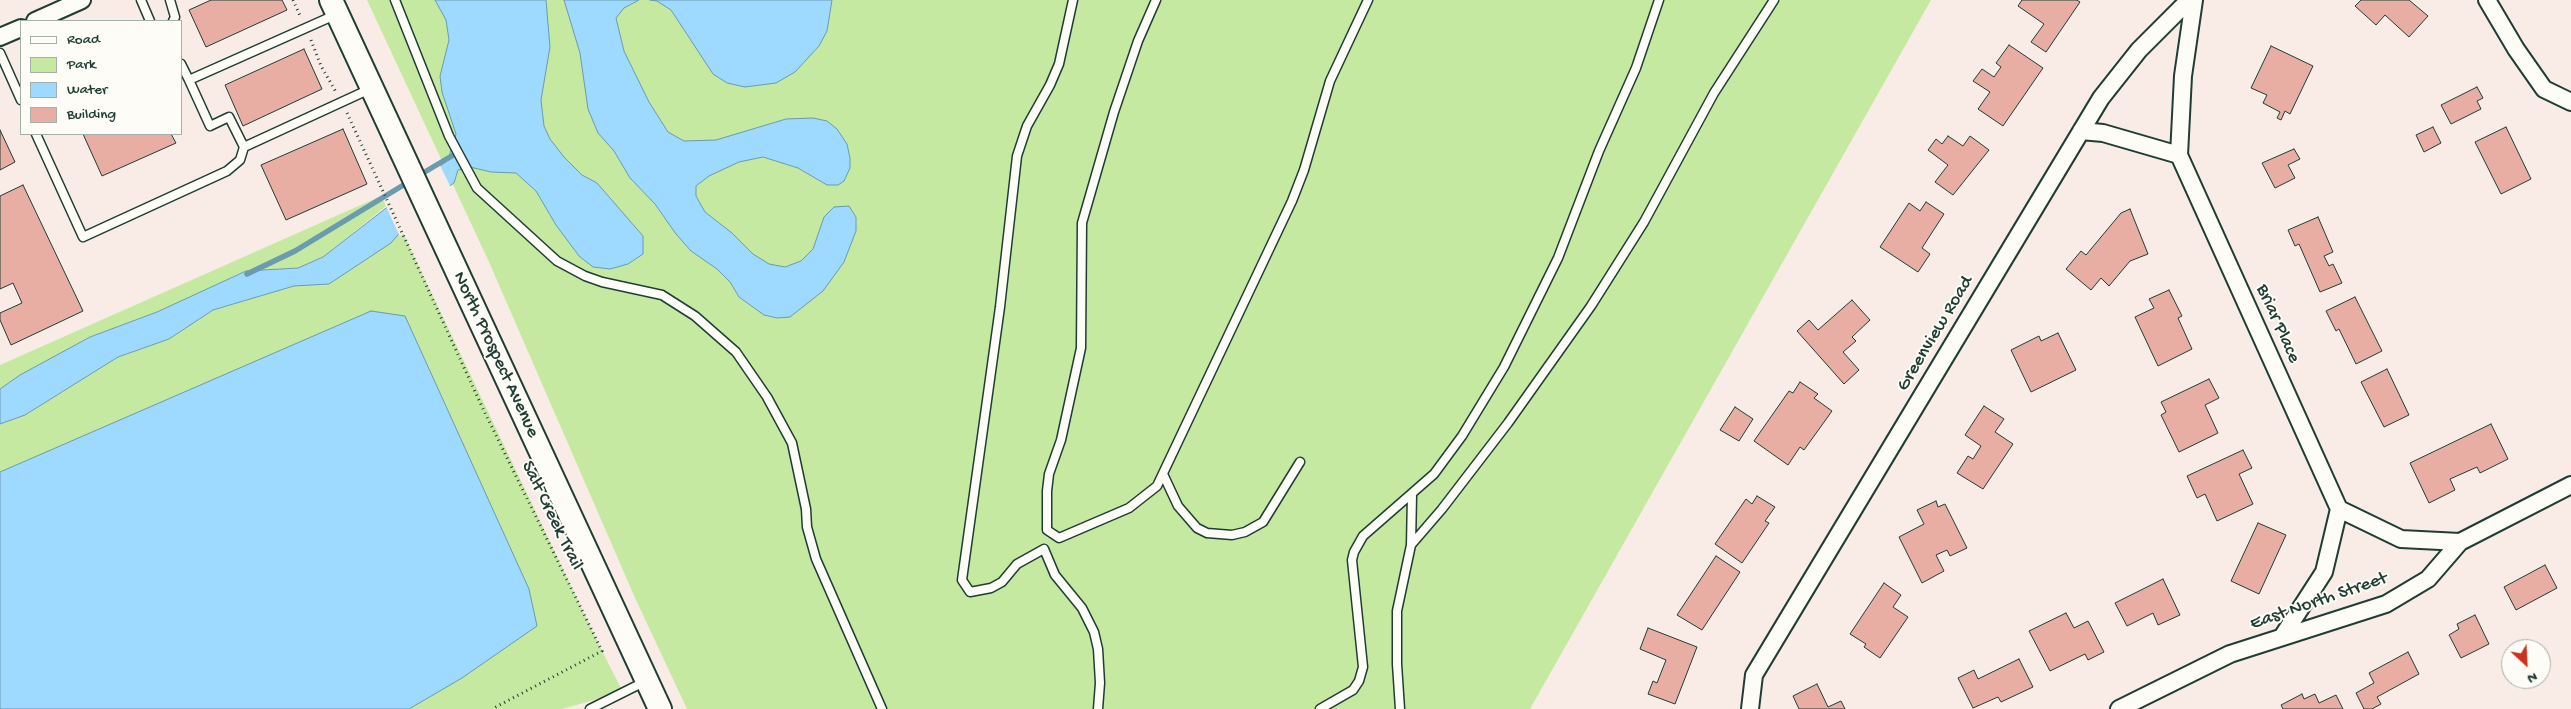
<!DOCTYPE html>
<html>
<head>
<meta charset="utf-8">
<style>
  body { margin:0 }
  #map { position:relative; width:2571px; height:709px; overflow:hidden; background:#f9ece6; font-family:"Gochi Hand",sans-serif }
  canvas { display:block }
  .legend { position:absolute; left:20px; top:20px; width:162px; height:115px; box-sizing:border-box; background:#fdfcf7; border:1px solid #a4b0a9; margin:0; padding:6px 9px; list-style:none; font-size:15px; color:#1f3d34 }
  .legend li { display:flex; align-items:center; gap:10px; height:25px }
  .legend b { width:25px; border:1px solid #a4b0a9 }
  .north { position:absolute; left:2501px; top:639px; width:50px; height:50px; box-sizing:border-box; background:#fdfcf7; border:1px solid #a4b0a9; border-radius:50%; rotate:155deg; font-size:14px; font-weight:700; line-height:20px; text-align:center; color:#1f3d34 }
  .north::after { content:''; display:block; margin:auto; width:18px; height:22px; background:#c8321e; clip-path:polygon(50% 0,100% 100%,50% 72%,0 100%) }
</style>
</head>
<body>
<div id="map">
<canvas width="2571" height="709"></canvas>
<ul class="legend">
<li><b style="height:6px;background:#fdfcf7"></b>Road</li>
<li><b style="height:14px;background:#c6e9a2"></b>Park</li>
<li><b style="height:14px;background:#9ed9ff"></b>Water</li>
<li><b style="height:14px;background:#e8aea3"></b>Building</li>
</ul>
<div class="north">N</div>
</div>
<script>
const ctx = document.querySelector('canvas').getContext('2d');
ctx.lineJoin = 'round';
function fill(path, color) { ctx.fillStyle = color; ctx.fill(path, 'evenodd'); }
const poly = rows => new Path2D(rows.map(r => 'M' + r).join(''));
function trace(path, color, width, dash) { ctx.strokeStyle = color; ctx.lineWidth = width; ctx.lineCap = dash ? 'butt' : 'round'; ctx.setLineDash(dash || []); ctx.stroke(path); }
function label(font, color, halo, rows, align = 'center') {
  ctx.font = font + ' "Gochi Hand",sans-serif'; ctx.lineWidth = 4; ctx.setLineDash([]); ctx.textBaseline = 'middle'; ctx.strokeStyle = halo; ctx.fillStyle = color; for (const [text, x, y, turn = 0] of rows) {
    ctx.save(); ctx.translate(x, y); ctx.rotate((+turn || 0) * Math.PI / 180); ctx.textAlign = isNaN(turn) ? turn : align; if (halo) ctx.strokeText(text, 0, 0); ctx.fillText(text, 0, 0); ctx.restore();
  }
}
fill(poly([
  [367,0,1931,0,1530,709,687,709,636,600,489,262],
  [381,196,386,206,323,257,298,268,246,271,157,312,90,337,0,389,0,365],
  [402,231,602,651,623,692,562,709,0,709,0,424,25,415,118,357,169,339,213,310,294,286,329,284]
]), '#c6e9a2');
const water = poly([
  [435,0,546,0,550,47,541,100,544,126,550,139,564,157,582,175,597,183,643,236,643,254,628,264,610,269,593,267,579,256,556,225,536,191,516,173,491,172,470,167,458,170,454,183,426,202,391,243,329,284,294,286,213,310,169,339,118,357,25,415,0,424,0,389,20,375,90,337,157,312,246,271,298,268,323,257,448,160,456,134,442,92,440,76,449,40,446,20,435,0],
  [564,0,639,0,624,8,616,18,624,51,649,102,668,132,684,141,716,140,786,119,813,118,827,121,837,129,847,144,850,158,850,168,844,181,838,185,827,185,798,168,763,157,739,162,709,176,696,186,696,196,705,212,732,233,753,254,769,264,785,267,801,261,813,249,824,217,834,207,849,206,856,217,856,231,844,262,823,291,790,317,777,318,764,315,739,297,730,282,717,269,691,251,676,234,655,204,630,178,614,151,598,133,588,109,580,53,564,0],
  [650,0,832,0,827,31,819,46,795,72,776,83,745,87,727,83,713,74,671,10,657,1,650,0],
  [371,311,405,316,529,589,537,626,462,678,409,709,0,709,0,472,371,311]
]);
fill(water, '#9ed9ff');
trace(water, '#6b9bae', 1);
fill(poly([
  [439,163,451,188,428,204,400,237,385,204]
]), '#f9ece6');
trace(poly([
  [418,176,455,154],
  [247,274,295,251,410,181]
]), '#6b9bae', 5.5);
const building = poly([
  [211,0,282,0,287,10,206,47,189,10,211,0],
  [2022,0,2077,0,2080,2,2046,52,2031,42,2044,24,2018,6,2022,0],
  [2361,0,2409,0,2428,16,2409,37,2385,15,2376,25,2355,6,2361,0],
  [2009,45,2043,68,2003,126,1978,109,1990,92,1973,81,1982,69,1994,77,2001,67,1996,63,2009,45],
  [2271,46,2313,66,2290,114,2285,111,2281,120,2277,118,2280,112,2263,103,2267,95,2251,88,2271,46],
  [304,49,322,89,243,126,225,85,304,49],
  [2477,87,2483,98,2477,101,2481,109,2451,124,2441,105,2477,87],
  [2433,127,2441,143,2424,152,2416,135,2433,127],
  [2506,127,2531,179,2501,194,2475,142,2506,127],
  [343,129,367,184,286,220,261,165,343,129],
  [0,130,15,162,0,170,0,130],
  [83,134,171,134,176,143,102,176,83,134],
  [1948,136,1963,146,1970,136,1989,150,1953,195,1935,182,1948,165,1928,150,1936,139,1942,144,1948,136],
  [2294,149,2300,159,2288,165,2295,178,2275,188,2262,163,2294,149],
  [23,185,83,311,11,345,0,320,0,313,22,303,13,283,0,289,0,196,23,185],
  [1926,202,1944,214,1922,248,1930,254,1918,272,1880,247,1909,203,1920,211,1926,202],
  [2130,209,2148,254,2130,261,2109,286,2101,278,2091,290,2066,269,2081,251,2086,255,2121,213,2130,209],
  [2318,217,2333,252,2324,256,2329,266,2333,264,2342,283,2320,292,2299,244,2295,246,2288,230,2318,217],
  [2169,290,2182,316,2178,318,2192,349,2158,366,2135,317,2154,308,2149,299,2169,290],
  [2355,297,2382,351,2356,364,2339,329,2336,331,2326,311,2355,297],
  [1852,300,1870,320,1852,337,1856,341,1843,352,1859,370,1844,384,1797,331,1809,320,1818,330,1852,300],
  [2058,333,2076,370,2031,392,2011,350,2039,336,2041,341,2058,333],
  [2387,369,2409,415,2384,427,2361,382,2387,369],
  [2209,379,2219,398,2205,405,2218,433,2179,452,2161,415,2166,412,2161,402,2209,379],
  [1800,382,1818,394,1814,398,1832,411,1804,450,1800,447,1788,465,1754,441,1789,391,1793,393,1800,382],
  [1984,406,2004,419,1995,432,2013,444,1983,489,1957,473,1968,456,1973,459,1981,446,1965,435,1984,406],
  [1735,407,1753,419,1739,441,1720,430,1735,407],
  [2491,424,2508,459,2480,473,2477,467,2450,479,2455,490,2429,503,2410,463,2491,424],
  [2243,450,2252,468,2239,474,2253,504,2217,521,2205,494,2197,498,2187,476,2243,450],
  [1757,496,1775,507,1765,521,1769,523,1742,563,1715,544,1746,499,1752,504,1757,496],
  [1936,501,1938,507,1945,504,1967,548,1950,556,1947,550,1936,555,1944,571,1922,583,1899,537,1924,524,1917,510,1936,501],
  [2258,523,2286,535,2259,594,2231,581,2258,523],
  [1716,556,1740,572,1702,630,1677,615,1716,556],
  [2545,565,2557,588,2516,610,2504,587,2545,565],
  [2163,579,2180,615,2158,625,2153,613,2127,626,2115,603,2163,579],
  [1884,583,1901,595,1893,607,1908,617,1880,658,1864,647,1866,644,1850,634,1884,583],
  [2066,613,2074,628,2088,621,2104,652,2088,660,2085,654,2050,671,2029,631,2066,613],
  [2475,615,2489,644,2461,658,2449,635,2459,629,2457,624,2475,615],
  [1648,628,1697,647,1675,704,1648,694,1653,681,1657,683,1666,660,1640,649,1648,628],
  [2408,652,2419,674,2377,697,2381,704,2372,709,2364,709,2356,693,2374,683,2369,673,2408,652],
  [2019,659,2033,687,2001,702,1998,697,1973,708,1958,678,1974,670,1978,679,2019,659],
  [1817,684,1828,707,1841,701,1845,709,1799,709,1793,696,1817,684],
  [2302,694,2304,699,2315,694,2319,703,2336,695,2343,709,2283,709,2281,705,2302,694]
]);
fill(building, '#e8aea3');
trace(building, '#1f3d34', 1);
const lane = poly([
  [141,0,150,21],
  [170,0,175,17,173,21],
  [395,0,449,136,477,188,557,261,585,276,602,282,662,295,695,316,736,352,767,397,792,443,806,509,807,527,816,559,882,709],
  [1073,0,1059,64,1050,85,1027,126,1017,156,1000,307,962,580,970,592,991,588,1002,582,1017,564,1044,549,1055,575,1082,608,1094,632,1098,649,1100,683,1098,709],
  [1156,0,1138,41,1114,112,1082,223,1081,348,1061,440,1049,474,1047,491,1047,530,1059,538,1129,508,1157,486,1292,201,1304,170,1330,81,1368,0],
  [0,53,21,100],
  [181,64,189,80,335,15],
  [189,80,210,126,229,117,244,147],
  [36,134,83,237,227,171,240,160,244,147,370,89],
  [1163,474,1178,506,1197,528,1207,533,1232,535,1245,532,1263,522,1300,462],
  [1411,545,1412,495],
  [590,709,644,682],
  [1320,709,1353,690,1359,681,1363,667,1352,560,1354,552,1363,536,1434,474,1462,436,1504,367,1558,258,1599,151,1636,68,1659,0],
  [1400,709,1397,664,1397,611,1411,545,1442,509,1508,423,1591,306,1644,222,1714,93,1774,0]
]);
const street = poly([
  [2194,0,2183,76,2179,155,2339,509,2401,539,2460,542],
  [2487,0,2516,49,2544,89,2571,102],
  [35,21,82,0],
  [0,37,21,28],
  [2081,131,2103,133,2179,155],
  [2282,637,2324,572,2339,509],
  [1750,709,1754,675,2101,98,2139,50,2189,0],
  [2119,709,2230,654,2386,604,2428,579,2460,542,2571,485]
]);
const secondary = poly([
  [331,0,660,709]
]);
trace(lane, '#1f3d34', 11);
trace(street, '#1f3d34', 20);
trace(secondary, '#1f3d34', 26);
trace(poly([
  [293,0,301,18],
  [311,40,321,66,336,92],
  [347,113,484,411,602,651,492,709]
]), '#1f3d34', 3, [1, 4]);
trace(lane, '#fdfcf7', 8);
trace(street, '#fdfcf7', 16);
trace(secondary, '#fdfcf7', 22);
label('19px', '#1f3d34', '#fdfcf7', [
  ["Briar Place",2277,324,66],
  ["Greenview Road",1936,334,-59],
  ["North Prospect Avenue",495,355,65],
  ["Salt Creek Trail",551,516,64],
  ["East North Street",2319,602,-19]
]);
</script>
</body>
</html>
